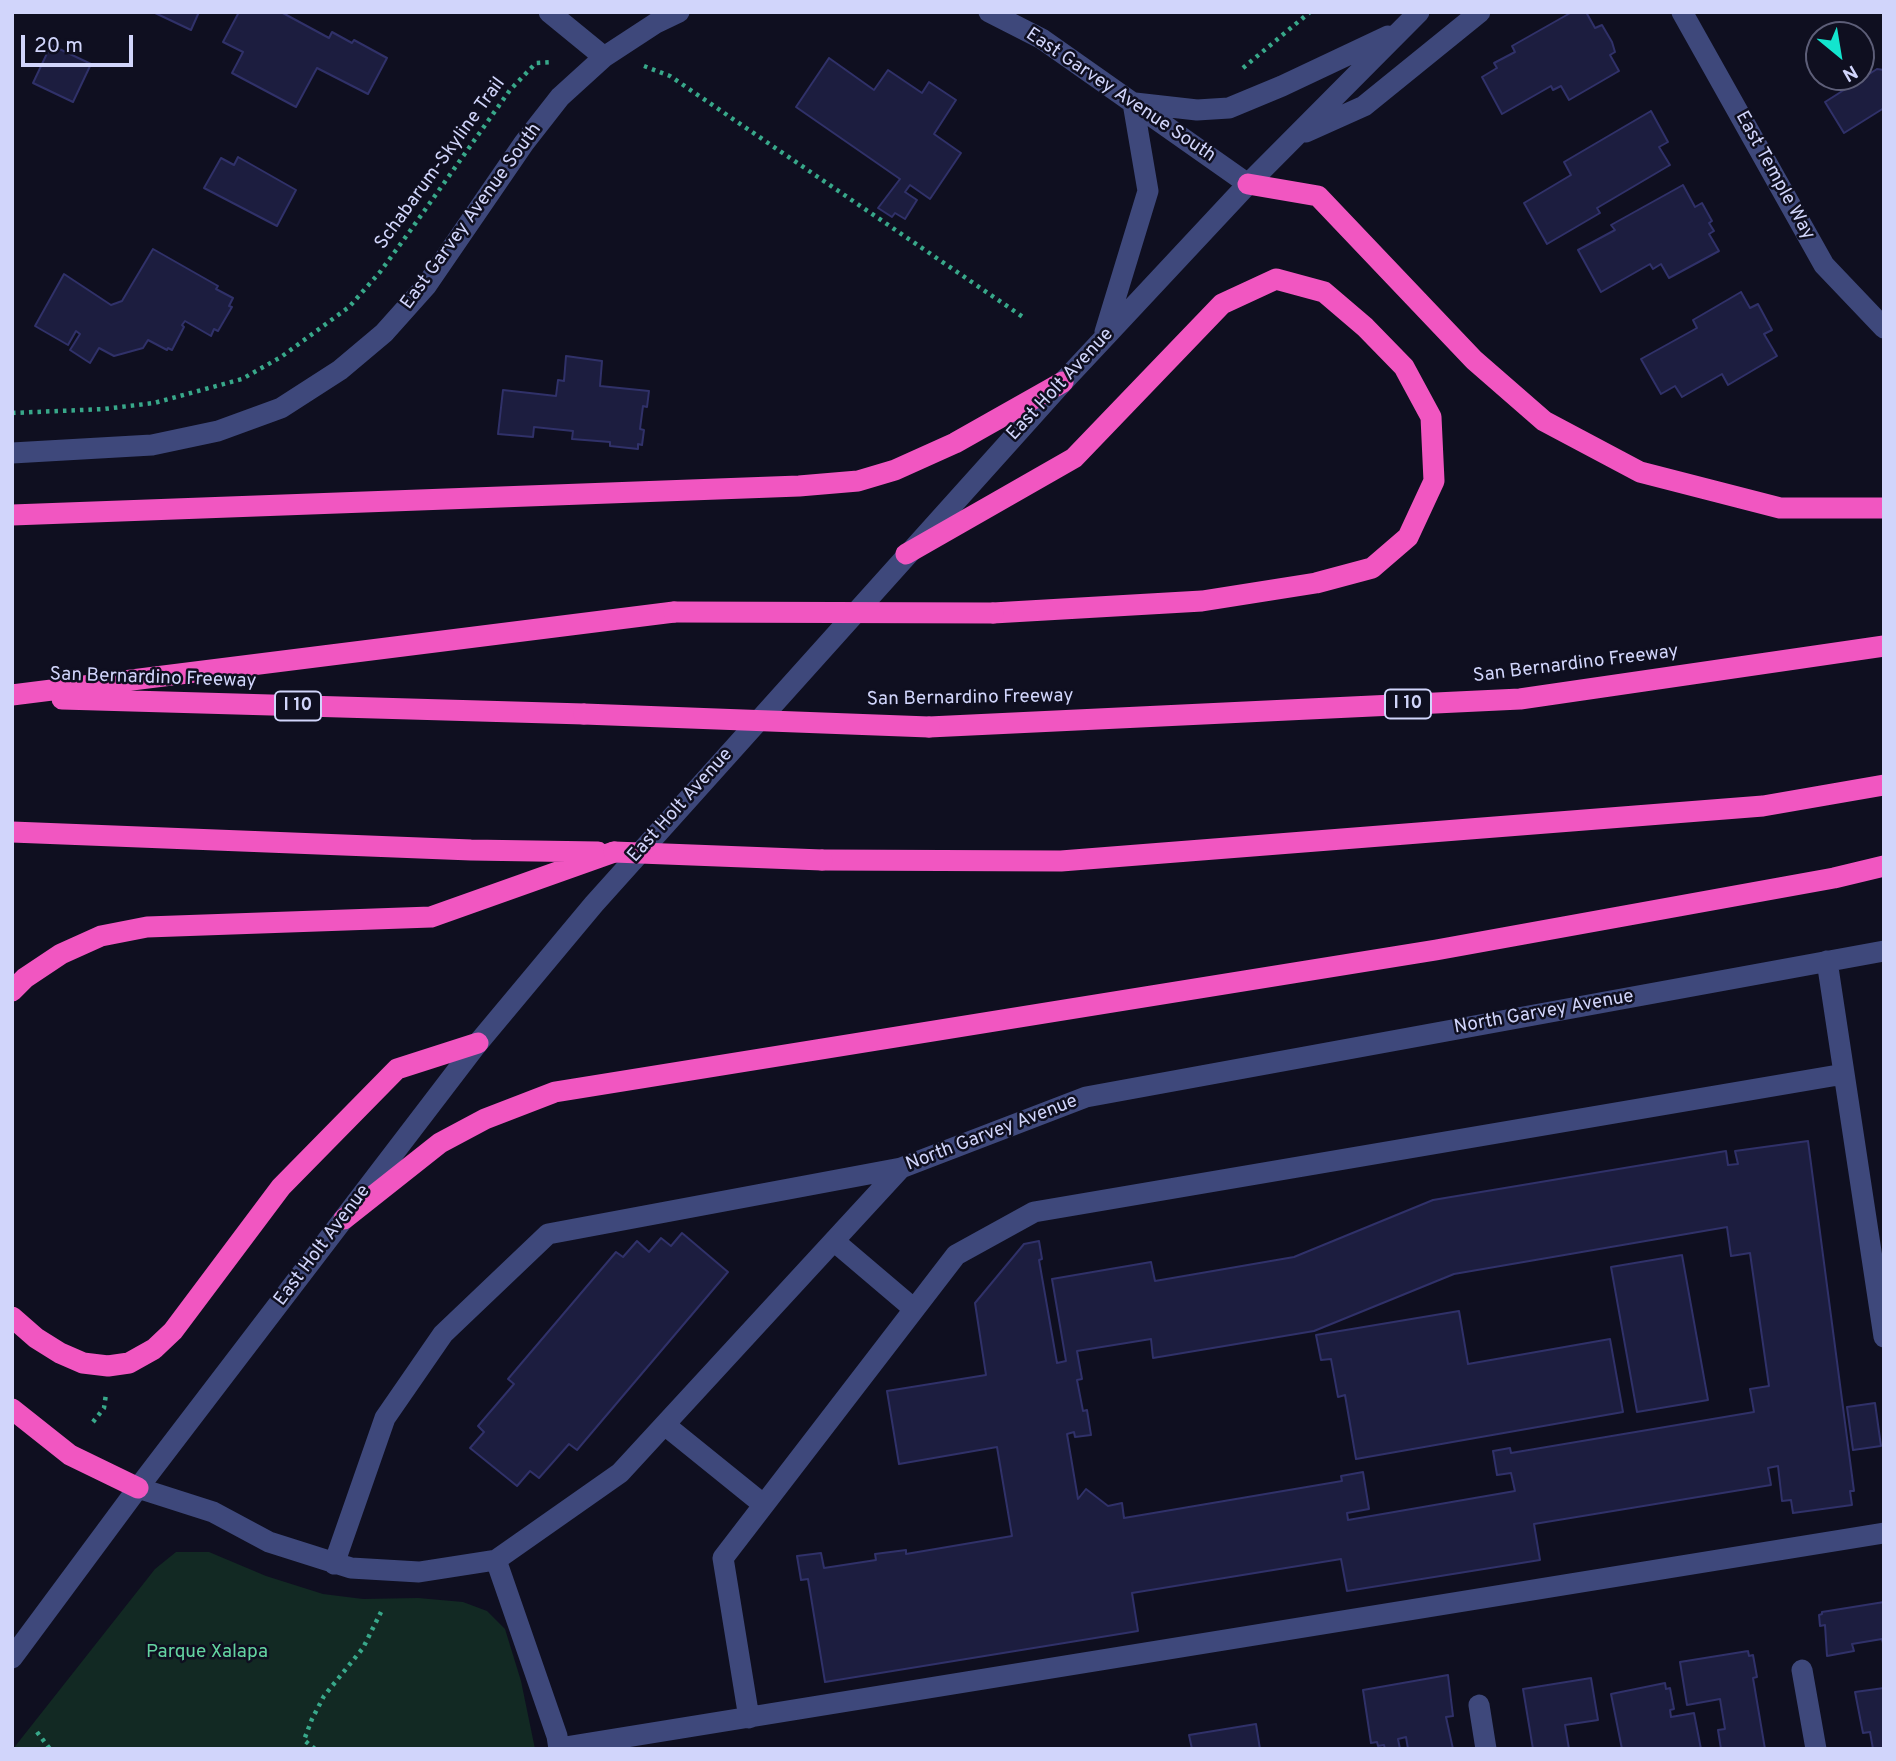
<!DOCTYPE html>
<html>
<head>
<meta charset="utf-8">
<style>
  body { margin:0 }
  #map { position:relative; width:1896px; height:1761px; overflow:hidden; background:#0f0f20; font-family:Overpass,sans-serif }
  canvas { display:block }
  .frame { position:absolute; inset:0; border:14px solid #d1d5fb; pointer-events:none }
  .north { position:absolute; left:1805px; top:21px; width:70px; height:70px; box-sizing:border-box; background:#0f0f20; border:2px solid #5d5e78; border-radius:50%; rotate:150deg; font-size:19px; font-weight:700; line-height:28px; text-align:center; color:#d1d5fb }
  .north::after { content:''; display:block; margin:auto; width:24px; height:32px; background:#13e5ce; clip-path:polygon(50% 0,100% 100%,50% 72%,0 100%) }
  .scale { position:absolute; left:21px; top:35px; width:112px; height:32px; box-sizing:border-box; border:4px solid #d1d5fb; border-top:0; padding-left:9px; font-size:21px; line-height:24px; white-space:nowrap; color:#d1d5fb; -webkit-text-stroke:5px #0f0f20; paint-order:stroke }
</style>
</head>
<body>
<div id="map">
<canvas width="1896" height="1761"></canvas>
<div class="frame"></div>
<div class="north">N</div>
<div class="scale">20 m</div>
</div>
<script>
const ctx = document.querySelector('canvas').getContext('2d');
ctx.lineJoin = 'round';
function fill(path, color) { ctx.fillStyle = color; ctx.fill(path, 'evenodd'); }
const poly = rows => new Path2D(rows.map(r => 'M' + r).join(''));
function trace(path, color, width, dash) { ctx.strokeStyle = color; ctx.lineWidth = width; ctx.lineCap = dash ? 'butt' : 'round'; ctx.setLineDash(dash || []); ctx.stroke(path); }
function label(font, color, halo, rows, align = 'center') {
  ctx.font = font + ' Overpass,sans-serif'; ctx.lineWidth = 5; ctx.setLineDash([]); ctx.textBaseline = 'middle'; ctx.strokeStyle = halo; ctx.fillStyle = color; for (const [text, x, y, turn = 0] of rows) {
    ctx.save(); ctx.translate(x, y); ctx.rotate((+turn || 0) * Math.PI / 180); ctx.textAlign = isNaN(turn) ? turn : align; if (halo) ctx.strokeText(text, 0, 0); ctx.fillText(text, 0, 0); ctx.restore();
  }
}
fill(poly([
  [176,1552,209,1552,266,1576,323,1594,363,1599,418,1598,463,1602,487,1611,505,1629,521,1681,535,1749,13,1749,155,1569]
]), '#122923');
const building = poly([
  [153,12,199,12,191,30,153,12],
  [239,12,281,12,329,38,332,32,352,43,354,40,387,58,368,94,317,68,296,107,232,73,243,52,223,42,239,12],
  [1572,12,1586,12,1595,28,1602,25,1612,42,1615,52,1610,55,1619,71,1569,100,1561,86,1553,90,1551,86,1502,114,1482,77,1497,68,1494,63,1515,52,1512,46,1572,12],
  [51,45,91,64,73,102,33,83,51,45],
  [829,58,874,90,888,70,922,93,929,82,956,100,934,134,961,153,930,199,910,185,905,192,917,200,905,219,895,213,892,217,878,208,900,179,796,107,829,58],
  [1877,69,1884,70,1884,108,1844,133,1825,102,1877,69],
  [1651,111,1668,142,1659,147,1670,165,1597,208,1600,213,1547,244,1524,203,1571,175,1564,162,1651,111],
  [238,157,296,190,277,226,204,188,221,158,234,165,238,157],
  [1683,185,1695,207,1702,203,1712,221,1709,223,1714,231,1709,234,1719,251,1669,278,1661,264,1653,269,1650,264,1601,292,1578,250,1615,230,1611,225,1683,185],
  [153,249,218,286,216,289,233,298,229,306,232,307,218,331,214,329,211,336,185,321,182,325,184,327,172,350,168,348,167,350,148,340,143,348,114,356,99,348,90,363,70,350,80,334,76,331,68,345,35,326,64,274,111,305,122,301,153,249],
  [1741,292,1750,308,1758,304,1772,330,1764,334,1777,356,1728,385,1722,374,1682,397,1675,386,1661,394,1641,359,1697,328,1693,320,1741,292],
  [566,356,602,361,600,386,649,391,647,407,643,406,640,429,644,430,642,445,638,444,638,449,610,446,610,442,572,439,573,431,534,427,533,437,498,434,503,390,556,396,558,380,564,381,566,356],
  [1808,1141,1854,1491,1850,1491,1852,1505,1793,1513,1791,1500,1782,1501,1778,1466,1768,1468,1771,1485,1534,1524,1540,1560,1347,1591,1341,1559,1132,1593,1138,1631,825,1682,808,1579,801,1580,797,1556,821,1553,824,1568,876,1560,875,1554,906,1550,906,1554,1012,1536,997,1447,899,1464,887,1391,986,1375,975,1303,1024,1244,1039,1241,1042,1259,1039,1260,1057,1363,1066,1361,1052,1279,1151,1262,1155,1281,1294,1257,1433,1200,1726,1151,1728,1165,1738,1164,1735,1151,1808,1141],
  [1727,1227,1731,1256,1750,1253,1769,1386,1750,1389,1754,1412,1511,1453,1510,1448,1493,1451,1497,1475,1511,1473,1515,1491,1348,1520,1347,1513,1369,1509,1363,1472,1341,1476,1342,1481,1124,1518,1122,1503,1108,1506,1086,1489,1078,1499,1067,1434,1074,1432,1075,1437,1091,1435,1087,1410,1083,1411,1077,1380,1082,1379,1077,1351,1151,1339,1153,1358,1314,1331,1454,1274,1727,1227],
  [682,1233,728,1272,577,1450,569,1444,539,1478,530,1471,517,1486,470,1448,484,1432,478,1426,514,1384,508,1379,616,1252,623,1257,637,1241,649,1252,661,1238,671,1246,682,1233],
  [1682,1255,1708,1400,1637,1412,1611,1267,1682,1255],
  [1459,1311,1468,1364,1610,1339,1623,1412,1356,1459,1345,1395,1338,1397,1331,1359,1321,1360,1316,1335,1459,1311],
  [1875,1403,1881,1446,1853,1450,1847,1407,1875,1403],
  [1884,1602,1884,1647,1882,1639,1852,1644,1854,1651,1827,1656,1825,1625,1820,1626,1819,1615,1822,1614,1822,1612,1884,1602],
  [1748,1651,1749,1656,1753,1655,1757,1677,1753,1678,1765,1749,1721,1749,1718,1730,1725,1729,1720,1699,1687,1705,1680,1662,1748,1651],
  [1448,1675,1453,1716,1446,1717,1453,1749,1408,1749,1406,1737,1398,1739,1400,1749,1385,1749,1384,1745,1378,1746,1377,1742,1371,1743,1363,1690,1448,1675],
  [1591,1678,1598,1720,1565,1725,1569,1749,1533,1749,1523,1689,1591,1678],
  [1665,1683,1666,1689,1670,1688,1674,1709,1670,1710,1671,1717,1694,1713,1701,1749,1622,1749,1611,1694,1665,1683],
  [1884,1688,1884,1749,1873,1749,1870,1732,1863,1733,1855,1692,1884,1688],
  [1256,1724,1260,1749,1192,1749,1189,1735,1256,1724]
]);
fill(building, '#1c1d3f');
trace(building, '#303169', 2);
trace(poly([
  [644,66,670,76,1023,317],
  [1243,68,1310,12],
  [12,413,104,409,154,403,242,379,281,357,349,307,380,272,410,231,510,90,536,63,553,62],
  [93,1422,104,1408,106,1394],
  [37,1732,50,1749],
  [315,1749,304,1740,312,1719,324,1696,363,1648,381,1612]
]), '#38a88a', 4.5, [3.5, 5]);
trace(poly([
  [549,12,604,57],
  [989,12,1042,39,1248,184],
  [1682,12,1824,265,1884,328],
  [1135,103,1197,110,1229,108,1282,86,1388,36],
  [1306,132,1364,106,1480,12],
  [1105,332,1148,191,1133,103],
  [12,453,152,445,218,431,281,408,340,370,384,333,426,286,524,143,560,97,604,57,656,23,679,12],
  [1827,961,1884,1337],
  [834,1241,914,1309],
  [665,1425,764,1505],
  [138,1488,213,1512,269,1542,351,1568,419,1572,496,1560,620,1473,901,1168,1086,1097,1884,951],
  [496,1560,557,1736,559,1749],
  [334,1564,385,1418,443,1334,548,1234,901,1168],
  [12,1658,138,1488,478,1043,594,904,1063,382,1248,184,1419,12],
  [1802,1670,1816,1749],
  [1479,1705,1486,1749],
  [749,1718,723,1558,956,1255,1034,1212,1844,1074],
  [559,1748,1884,1533]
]), '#3e487b', 21);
trace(poly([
  [1248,184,1318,196,1474,360,1544,421,1640,472,1780,508,1884,508],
  [12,515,799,486,858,481,895,470,955,443,1063,382],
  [906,554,1074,458,1222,304,1276,279,1324,292,1365,327,1404,367,1431,417,1434,481,1408,537,1372,568,1316,583,1202,601,993,613],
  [12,695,674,612],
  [62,699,584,714],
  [929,727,1520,699,1884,646],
  [12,832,471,850,598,852],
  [822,860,1061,861,1763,806,1884,785],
  [12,991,25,978,61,954,101,936,147,927,431,917,614,852],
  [344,1219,440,1143,485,1119,555,1092,1436,950,1834,878,1884,866],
  [12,1317,36,1338,60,1353,83,1363,108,1366,129,1363,154,1349,173,1331,281,1187,397,1069,478,1043],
  [12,1409,70,1455,138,1488]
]), '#f156c1', 21);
trace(poly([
  [674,612,993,613],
  [584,714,929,727],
  [614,852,822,860]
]), '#f156c1', 21);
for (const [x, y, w] of [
  [1408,704,46],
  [298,706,46]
]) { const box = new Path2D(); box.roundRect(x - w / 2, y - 14.5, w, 29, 5); ctx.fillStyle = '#0f0f20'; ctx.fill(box); trace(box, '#d1d5fb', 2); }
label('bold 18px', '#d1d5fb', null, [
  ["I 10",1408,704],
  ["I 10",298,706]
]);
label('19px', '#d1d5fb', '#0f0f20', [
  ["East Garvey Avenue South",1120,96,34],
  ["Schabarum-Skyline Trail",441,164,-54],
  ["East Temple Way",1774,176,61],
  ["East Garvey Avenue South",472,217,-54],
  ["East Holt Avenue",1061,385,-47],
  ["San Bernardino Freeway",1576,665,-7],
  ["San Bernardino Freeway",153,679,2],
  ["San Bernardino Freeway",970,699,-1],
  ["East Holt Avenue",681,806,-48],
  ["North Garvey Avenue",1544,1013,-10],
  ["North Garvey Avenue",992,1134,-21],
  ["East Holt Avenue",323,1246,-53]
]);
label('19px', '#64d4a1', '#0f0f20', [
  ["Parque Xalapa",207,1653]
]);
</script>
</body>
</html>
